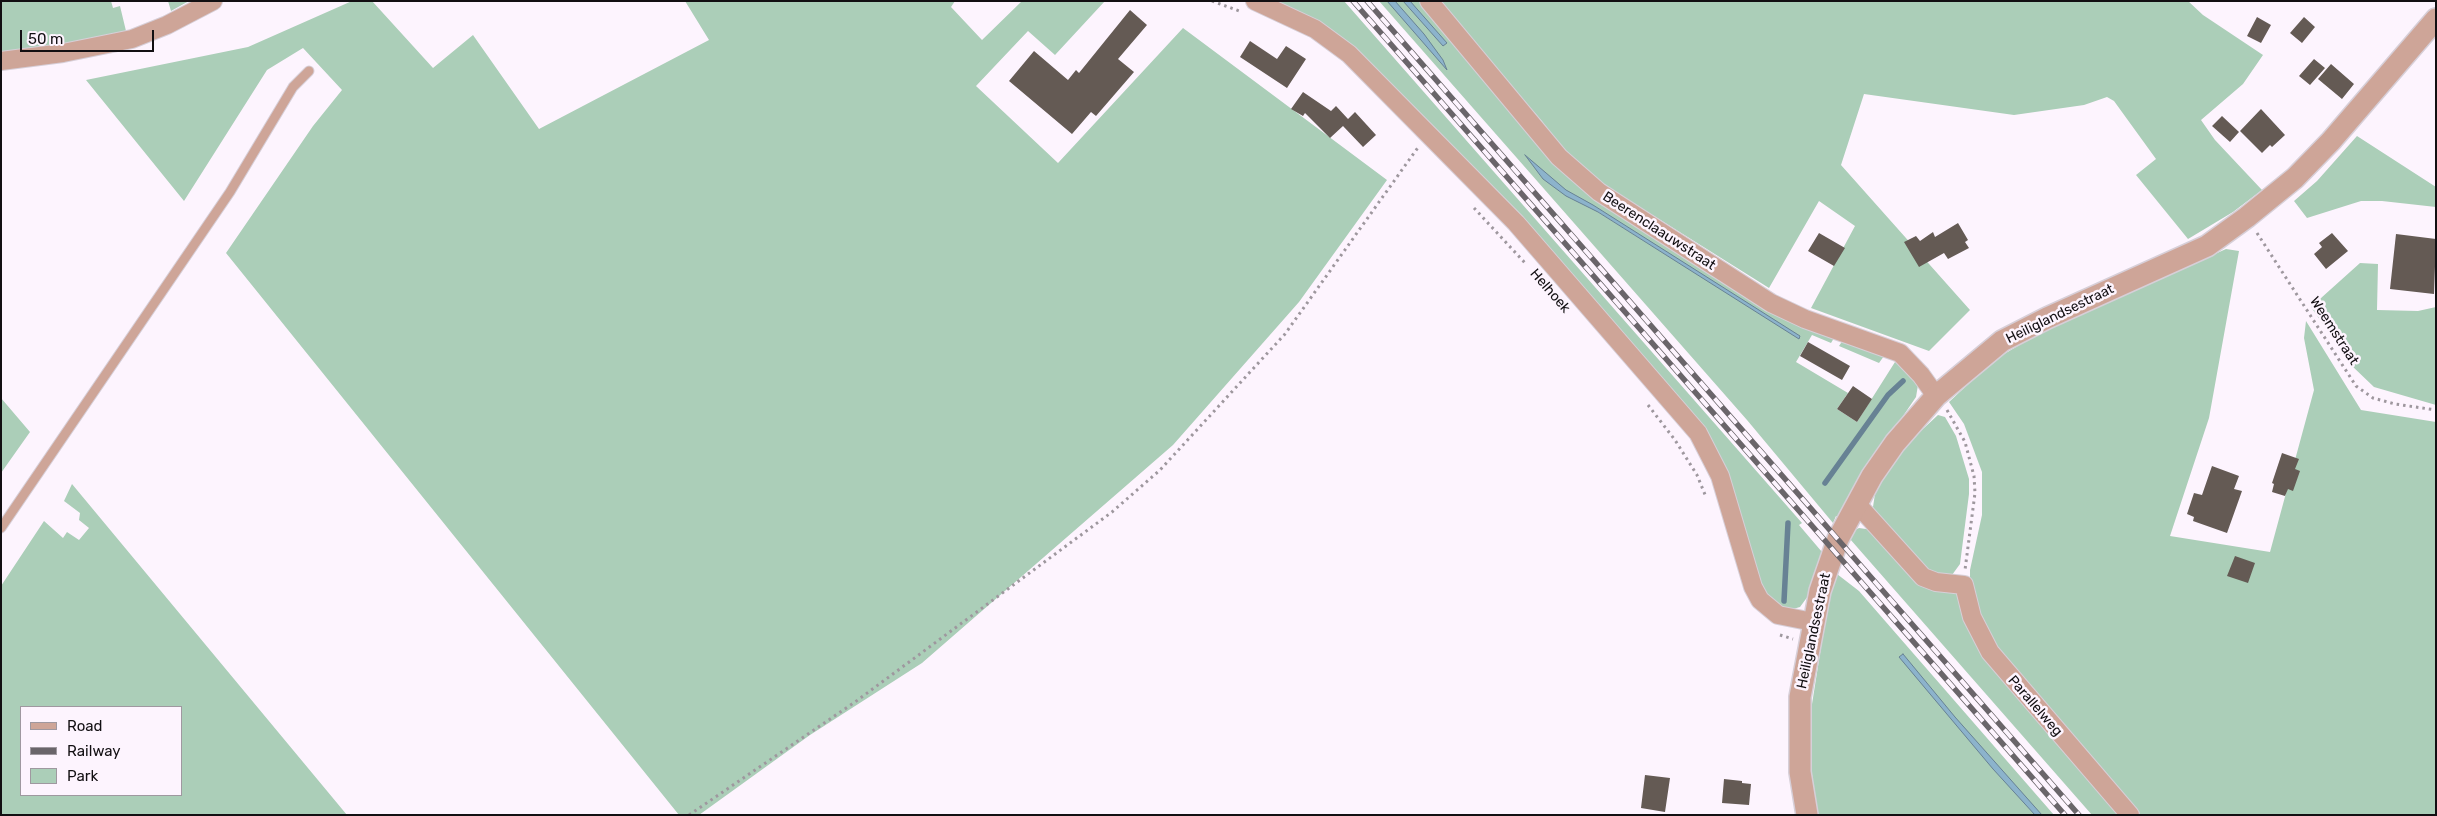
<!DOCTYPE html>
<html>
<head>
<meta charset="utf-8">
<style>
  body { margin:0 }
  #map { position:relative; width:2437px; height:816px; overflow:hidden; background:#fdf4fe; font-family:Rubik,sans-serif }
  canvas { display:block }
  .frame { position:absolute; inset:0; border:2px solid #120f12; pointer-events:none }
  .legend { position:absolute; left:20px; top:706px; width:162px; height:90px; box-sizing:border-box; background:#fdf4fe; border:1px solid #9f98a0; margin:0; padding:6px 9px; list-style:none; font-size:15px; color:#120f12 }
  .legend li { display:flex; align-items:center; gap:10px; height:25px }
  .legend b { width:25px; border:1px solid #9f98a0 }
  .scale { position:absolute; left:20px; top:30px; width:134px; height:22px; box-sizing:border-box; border:2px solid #120f12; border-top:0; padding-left:6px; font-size:15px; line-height:18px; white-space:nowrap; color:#120f12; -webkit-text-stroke:4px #fdf4fe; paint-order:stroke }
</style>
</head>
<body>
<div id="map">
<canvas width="2437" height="816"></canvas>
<div class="frame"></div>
<ul class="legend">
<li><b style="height:6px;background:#cea598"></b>Road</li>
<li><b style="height:6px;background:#6a656a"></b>Railway</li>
<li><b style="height:14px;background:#abceb8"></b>Park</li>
</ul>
<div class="scale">50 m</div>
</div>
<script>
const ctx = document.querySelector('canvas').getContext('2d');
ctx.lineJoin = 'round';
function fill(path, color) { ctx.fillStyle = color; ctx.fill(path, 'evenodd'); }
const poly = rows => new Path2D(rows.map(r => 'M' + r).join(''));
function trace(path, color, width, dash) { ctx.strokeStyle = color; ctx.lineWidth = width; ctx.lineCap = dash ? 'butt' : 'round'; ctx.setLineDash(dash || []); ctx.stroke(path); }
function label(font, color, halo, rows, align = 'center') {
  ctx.font = font + ' Rubik,sans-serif'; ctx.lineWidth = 5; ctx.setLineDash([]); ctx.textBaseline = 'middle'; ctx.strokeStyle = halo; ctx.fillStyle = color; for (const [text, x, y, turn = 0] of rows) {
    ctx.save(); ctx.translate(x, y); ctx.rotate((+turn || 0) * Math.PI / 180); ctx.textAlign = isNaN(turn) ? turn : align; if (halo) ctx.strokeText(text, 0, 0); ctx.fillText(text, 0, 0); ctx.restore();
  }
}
fill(poly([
  [1,1,111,1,113,8,120,6,126,31,89,41,1,53],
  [168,1,189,1,171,11],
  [352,1,372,1,433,68,473,35,539,129,709,40,685,1,955,1,951,7,982,40,1022,1,1105,1,1055,55,1028,31,976,86,1058,163,1183,28,1387,180,1299,302,1173,445,922,663,810,735,699,815,679,815,226,253,313,126,342,90,303,48,267,70,184,201,86,80,248,47],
  [1275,1,1344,1,1802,523,1799,525,1822,552,1811,592,1800,607,1793,609,1779,607,1765,592,1758,577,1727,473,1442,139],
  [1379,1,1420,1,1556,161,1834,338,1831,343,1812,335,1796,362,1848,393,1837,409,1857,422,1895,362,1901,361,1918,385,1916,397,1880,450,1839,518,1836,516,1833,523,1747,420],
  [1594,206,1776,323,1799,338,1598,212],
  [1437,1,2188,1,2203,15,2263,55,2243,84,2201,120,2215,140,2262,190,2233,212,2188,239,2136,175,2156,159,2114,101,2107,97,2084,105,2014,115,1864,94,1841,165,1970,310,1929,351,1811,308,1855,226,1819,201,1769,288,1579,169,1541,120],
  [2357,136,2436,187,2436,207,2382,201,2361,201,2307,218,2294,201,2317,181],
  [2226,249,2239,251,2209,418,2170,536,2270,552,2314,390,2304,338,2306,321,2361,410,2436,422,2436,815,2137,815,2002,660,1979,620,1970,586,1970,570,1982,515,1982,472,1964,424,1949,402,1994,360,2043,331],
  [2360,263,2378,264,2377,310,2418,311,2436,307,2436,405,2374,387,2351,365,2311,307],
  [1843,340,1884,356,1879,363,1839,346],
  [1,398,30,432,1,473],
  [1938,415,1945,417,1956,436,1969,479,1969,494,1960,564,1952,575,1933,575,1875,512,1873,507,1876,487,1894,460,1911,440],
  [72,484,347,815,1,815,1,586,44,521,63,538,67,532,79,540,89,528,79,520,80,513,64,501],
  [21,707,181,707,181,795,21,795],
  [1859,528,1873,530,1960,597,2122,815,2092,815,1850,539,1855,530],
  [1837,574,1859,591,2054,815,1818,815,1810,761,1809,723,1826,616,1834,576]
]), '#abceb8');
const water = poly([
  [1387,1,1395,1,1424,34,1443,60,1447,70,1387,1],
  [1403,1,1410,1,1447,43,1443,46,1403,1],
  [1525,155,1566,190,1593,205,1800,336,1799,339,1598,212,1566,196,1543,179,1525,155],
  [1903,654,1955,717,2042,815,2035,815,1993,769,1899,657,1903,654]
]);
fill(water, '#8cb3cc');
trace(water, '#678294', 1);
trace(poly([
  [1825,483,1888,395,1903,381],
  [1784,601,1788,523]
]), '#678294', 5.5);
fill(poly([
  [1130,10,1147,25,1118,59,1134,72,1096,116,1091,112,1072,134,1009,81,1034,51,1068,80,1076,70,1079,73],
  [2257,17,2271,25,2261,43,2247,36],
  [2304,17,2315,27,2302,43,2290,33],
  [1250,41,1277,59,1286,46,1306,59,1287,88,1240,57],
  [2314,59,2325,68,2310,85,2299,76],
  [2331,64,2354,84,2342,99,2318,79],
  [1303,92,1331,111,1336,106,1348,119,1355,112,1376,135,1363,147,1343,126,1330,138,1305,113,1303,116,1291,109],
  [2261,109,2285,135,2272,147,2270,145,2262,153,2240,131],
  [2222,116,2239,132,2230,142,2212,126],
  [1958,223,1968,240,1965,242,1969,248,1948,259,1944,253,1919,267,1904,242,1916,236,1920,241,1933,232,1935,237],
  [1819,233,1845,248,1834,266,1808,251],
  [2332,233,2348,251,2326,269,2314,254,2322,247,2319,243],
  [2396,234,2436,239,2434,294,2390,289],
  [1808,342,1850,366,1842,380,1800,356],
  [1853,386,1872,399,1857,422,1837,409],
  [2282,453,2299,459,2295,469,2300,471,2293,491,2288,489,2285,496,2272,492,2274,484,2272,483],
  [2212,466,2239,476,2234,489,2242,491,2227,533,2193,521,2194,517,2187,514,2194,493,2202,495],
  [2235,556,2255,563,2248,583,2227,576],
  [1645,775,1670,778,1665,812,1641,808],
  [1724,779,1742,781,1742,783,1751,784,1749,805,1722,803]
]), '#645a54');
const service = poly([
  [1,528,230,192,293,87,309,71]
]);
const minor = poly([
  [1255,1,1315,29,1349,54,1516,223,1698,433,1720,476,1753,587,1760,600,1778,615,1813,622],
  [1429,1,1559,157,1599,192,1771,303,1805,319,1900,353,1921,375,1936,396],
  [1,61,63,53,132,39,167,25,213,1],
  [1857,504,1923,577,1936,582,1964,585,1972,617,1990,652,2130,815]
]);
const tertiary = poly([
  [1807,815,1800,772,1800,697,1820,591,1838,539,1872,476,1895,443,1936,396,2002,341,2047,318,2207,246,2247,217,2295,178,2331,141,2436,19]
]);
trace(service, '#d7cfd8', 11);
trace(minor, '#d7cfd8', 20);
trace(tertiary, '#d7cfd8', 24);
trace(poly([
  [1212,1,1242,12],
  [1474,208,1526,264],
  [2257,233,2356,386,2373,398,2395,404,2436,410],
  [1648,405,1675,440,1697,475,1706,497],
  [1947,410,1965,442,1974,476,1975,493,1965,570],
  [1780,635,1793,639],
  [689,815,855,702,1112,512,1160,470,1285,334,1419,146]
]), '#9e979e', 3, [2.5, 4]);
trace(service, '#cea598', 9);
trace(minor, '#cea598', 18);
trace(tertiary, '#cea598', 21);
const rail = poly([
  [1353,1,2065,815],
  [1367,1,2079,815]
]);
trace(rail, '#6a656a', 5.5);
trace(rail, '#fdf4fe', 4, [11]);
label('14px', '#120f12', '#fdf4fe', [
  ["Beerenclaauwstraat",1659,231,33],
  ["Helhoek",1550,291,49],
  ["Heiliglandsestraat",2060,314,-26],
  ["Weemstraat",2334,331,57],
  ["Heiliglandsestraat",1814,631,-78],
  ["Parallelweg",2035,706,49]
]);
</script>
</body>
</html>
